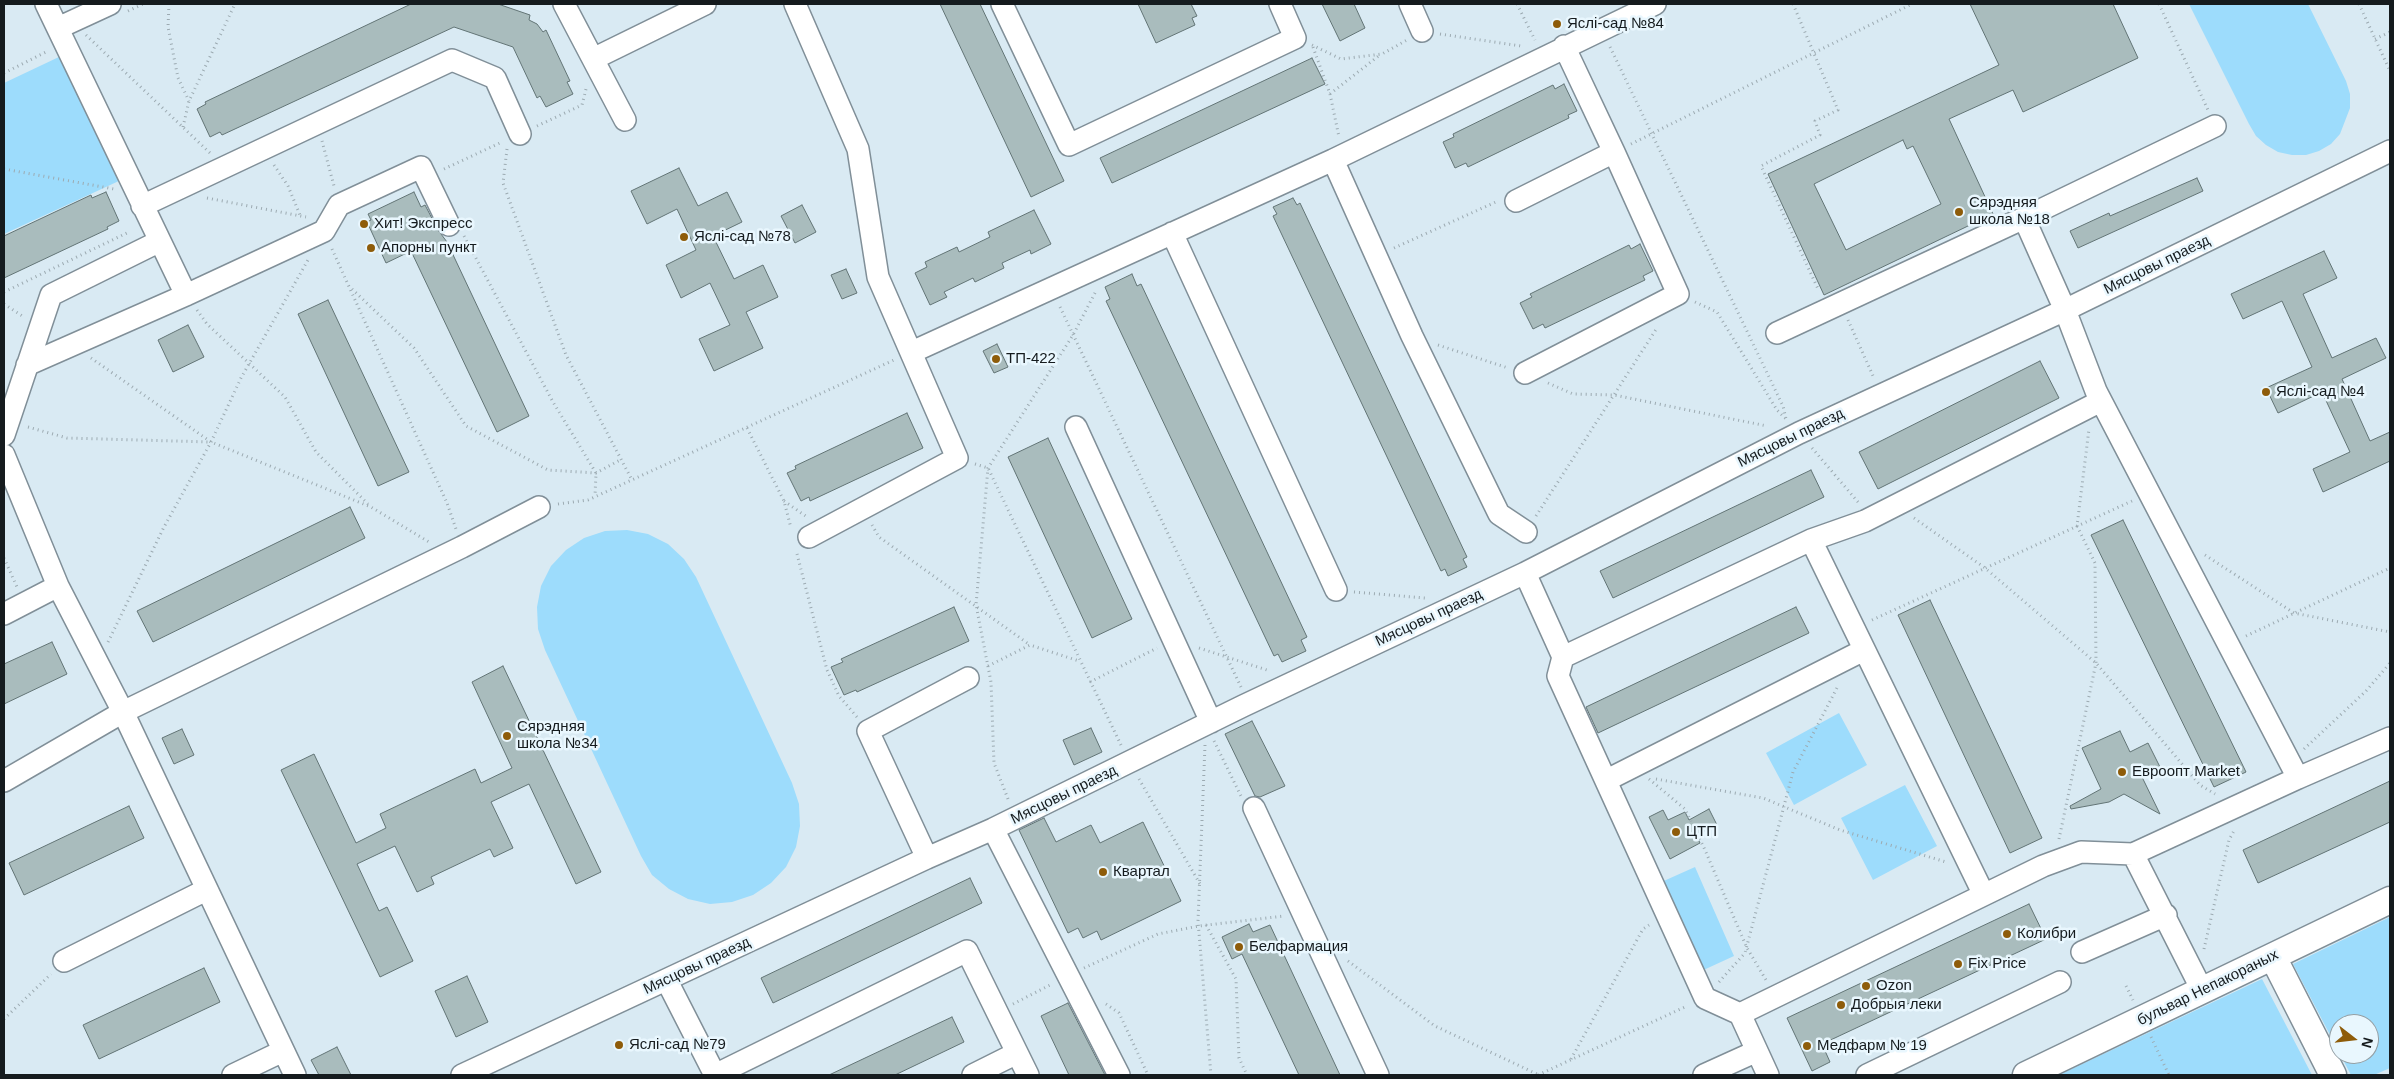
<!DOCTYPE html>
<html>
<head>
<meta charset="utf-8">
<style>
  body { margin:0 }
  #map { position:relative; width:2394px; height:1079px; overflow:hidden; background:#d9eaf3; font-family:Arial,sans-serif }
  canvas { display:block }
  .frame { position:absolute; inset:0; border:5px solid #151b1e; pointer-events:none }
  .north { position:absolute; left:2329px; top:1014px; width:50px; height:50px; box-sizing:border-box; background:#e9f7fe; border:1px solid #949fa4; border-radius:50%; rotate:106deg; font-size:14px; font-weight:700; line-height:20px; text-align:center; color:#151b1e }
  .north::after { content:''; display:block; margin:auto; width:18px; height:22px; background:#8e5c0a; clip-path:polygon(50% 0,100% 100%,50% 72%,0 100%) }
</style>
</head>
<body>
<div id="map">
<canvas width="2394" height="1079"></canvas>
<div class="frame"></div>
<div class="north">N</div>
</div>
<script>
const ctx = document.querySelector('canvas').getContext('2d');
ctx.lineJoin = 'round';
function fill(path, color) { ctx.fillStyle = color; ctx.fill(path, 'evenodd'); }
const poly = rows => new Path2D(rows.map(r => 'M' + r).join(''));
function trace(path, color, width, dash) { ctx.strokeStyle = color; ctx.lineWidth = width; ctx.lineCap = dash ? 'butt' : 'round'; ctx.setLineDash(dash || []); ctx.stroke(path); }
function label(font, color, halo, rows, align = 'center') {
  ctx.font = font + ' Arial,sans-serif'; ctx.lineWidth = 5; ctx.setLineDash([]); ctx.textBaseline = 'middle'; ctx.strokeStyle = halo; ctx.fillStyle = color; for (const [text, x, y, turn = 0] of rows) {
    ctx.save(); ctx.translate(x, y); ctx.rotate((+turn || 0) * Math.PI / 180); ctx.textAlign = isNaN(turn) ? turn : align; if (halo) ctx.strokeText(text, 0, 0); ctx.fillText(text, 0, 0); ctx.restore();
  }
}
fill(poly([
  [2189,4,2308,4,2346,81,2350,94,2350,108,2340,134,2331,144,2319,151,2306,155,2292,155,2278,152,2266,145,2256,136,2249,124],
  [61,56,121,180,4,234,4,83],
  [627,530,648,534,668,544,684,559,696,577,792,783,799,804,800,826,796,847,786,867,771,883,753,895,732,902,710,904,688,899,669,889,652,875,641,856,545,650,538,629,537,607,541,586,551,566,566,550,584,538,605,531],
  [1839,713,1867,765,1794,805,1766,753],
  [1905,785,1937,846,1873,880,1841,818],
  [1695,867,1734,956,1697,973,1657,884],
  [2390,917,2390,1068,2374,1075,2351,1075,2340,1054,2369,1054,2369,1024,2339,1024,2339,1052,2293,964],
  [2262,979,2312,1075,2059,1075]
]), '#9ddcfc');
const building = poly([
  [411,4,498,4,530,15,529,20,537,24,543,32,546,30,570,81,567,82,573,94,546,107,540,96,537,98,513,47,454,27,222,135,220,132,210,137,197,109,206,104,205,102,411,4],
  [940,4,980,4,1064,181,1031,197,940,4],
  [1138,4,1191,4,1197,16,1192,18,1195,25,1156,43,1138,4],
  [1322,4,1354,4,1365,28,1340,41,1322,4],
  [1970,4,2113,4,2138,58,2023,112,2013,90,1949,119,1993,214,1824,295,1768,174,1999,65,1970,4],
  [1903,140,1907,149,1913,146,1941,204,1846,250,1814,184,1903,140],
  [1312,58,1325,84,1112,183,1100,158,1312,58],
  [1564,84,1577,111,1568,115,1569,118,1468,167,1466,163,1455,168,1443,142,1454,137,1453,134,1553,85,1555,89,1564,84],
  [679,168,698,206,727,192,742,222,713,236,734,279,763,265,778,297,746,312,763,348,714,371,699,339,730,325,710,283,681,298,666,265,696,250,677,209,647,224,631,191,679,168],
  [2197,178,2203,191,2078,248,2070,231,2109,213,2110,216,2197,178],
  [106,192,119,221,107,227,108,229,4,278,4,236,91,195,92,198,106,192],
  [414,192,421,207,425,205,438,230,447,242,529,416,497,432,411,251,386,263,367,222,371,220,368,214,414,192],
  [1293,198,1297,205,1300,203,1467,557,1463,559,1467,567,1448,576,1445,569,1441,571,1273,216,1277,214,1273,207,1293,198],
  [802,205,816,232,795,243,781,216,802,205],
  [1034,210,1051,244,1031,254,1030,250,1002,263,1004,268,975,282,973,278,944,292,947,297,930,305,915,273,927,267,925,262,957,247,959,252,990,237,988,232,1034,210],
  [1640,244,1653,271,1643,276,1645,280,1545,328,1543,324,1533,329,1520,303,1532,297,1530,294,1629,245,1631,249,1640,244],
  [2324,251,2337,278,2303,294,2332,358,2376,338,2386,358,2342,379,2370,441,2390,432,2390,461,2323,492,2313,469,2350,452,2322,392,2278,413,2266,388,2312,367,2282,301,2243,319,2231,294,2324,251],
  [846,269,857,293,842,299,831,275,846,269],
  [1132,274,1137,286,1141,284,1307,637,1301,640,1306,651,1282,662,1278,654,1274,656,1106,301,1110,299,1105,287,1132,274],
  [328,300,409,472,378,486,298,314,328,300],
  [188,325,204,357,173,372,158,340,188,325],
  [997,344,1008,367,994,373,983,351,997,344],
  [2040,361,2059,398,1878,489,1859,452,2040,361],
  [907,413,923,448,810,501,809,497,801,501,787,473,796,469,795,466,907,413],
  [1048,438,1132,619,1092,638,1008,457,1048,438],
  [1811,470,1824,497,1613,598,1600,571,1811,470],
  [350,507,365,538,153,642,137,611,350,507],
  [2123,520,2246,772,2214,787,2091,535,2123,520],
  [1930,600,2042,838,2010,853,1898,615,1930,600],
  [954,607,969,641,857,692,856,690,844,695,831,667,843,662,841,659,954,607],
  [1796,607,1809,633,1598,733,1586,707,1796,607],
  [52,642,67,674,4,704,4,664,52,642],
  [503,666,601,872,576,884,529,784,491,802,513,848,494,857,490,849,431,877,434,884,417,892,395,846,357,864,379,911,387,907,413,961,380,977,281,770,314,754,356,843,386,828,380,814,475,769,481,783,512,768,472,682,503,666],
  [1252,721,1285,786,1260,797,1255,796,1225,734,1252,721],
  [1091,728,1102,752,1074,765,1063,740,1091,728],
  [182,729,194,755,174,764,162,738,182,729],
  [2120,731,2130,752,2148,743,2160,767,2142,777,2160,814,2124,794,2109,802,2071,809,2070,806,2101,789,2082,748,2120,731],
  [2390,781,2390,822,2258,883,2243,850,2390,781],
  [129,806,144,838,24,895,9,863,129,806],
  [1709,809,1717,825,1696,835,1700,843,1670,859,1649,817,1663,810,1668,820,1685,812,1689,820,1709,809],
  [1044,818,1056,842,1091,825,1100,843,1143,822,1181,901,1101,940,1097,931,1083,938,1078,928,1068,933,1019,830,1044,818],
  [970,878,982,903,773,1003,761,978,970,878],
  [2029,904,2046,939,1822,1044,1830,1062,1812,1071,1787,1018,2029,904],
  [1249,924,1253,932,1270,925,1340,1075,1299,1075,1242,954,1232,959,1222,937,1249,924],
  [204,968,220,1002,99,1059,83,1025,204,968],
  [467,976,488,1022,456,1037,435,991,467,976],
  [1068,1003,1105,1075,1069,1075,1041,1016,1068,1003],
  [952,1017,964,1042,895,1075,829,1075,952,1017],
  [337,1047,351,1075,319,1075,311,1060,337,1047]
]);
fill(building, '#a9bcbd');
trace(building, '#627475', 1);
const minor = poly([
  [46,4,186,295],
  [564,4,625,120],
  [795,4,858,149,878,277,957,458,809,537],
  [1002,4,1069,145,1295,38,1280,4],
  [1410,4,1422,31],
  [58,28,110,4],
  [593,59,705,4],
  [1333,160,1412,336,1499,514,1526,532],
  [1516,201,1614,152],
  [142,206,452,60,495,78,520,134],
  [1172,233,1336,590],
  [1777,333,2024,218],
  [912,352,1333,160,1655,4],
  [27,365,186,295,324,231,339,205,421,167,449,225],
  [1525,373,1678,294,1614,152,1564,46],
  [1076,427,1211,722],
  [4,435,51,295,160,241],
  [4,455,58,586,123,712,295,1075],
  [1811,540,1983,893],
  [1525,573,1563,657,1558,676,1705,998,1740,1014,1768,1075],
  [4,614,58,586],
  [1563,657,1811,540,1865,521,2101,401,2096,391],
  [2298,778,2390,738],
  [1607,780,1864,650],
  [4,781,123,712,462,547,539,507],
  [1254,808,1378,1075],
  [993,829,1119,1075],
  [927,858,868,731,968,678],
  [2082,952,2166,915],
  [64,961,206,890],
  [667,981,715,1075],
  [2202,990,2133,854,2298,778,2096,391,2065,310,2024,218,2215,126],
  [1740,1014,2043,866,2081,852,2133,854],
  [233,1075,283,1051],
  [462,1075,927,858,993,829,1243,706,1525,573,1799,433,2065,310,2390,151],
  [715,1075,967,951,1028,1075],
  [973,1075,1017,1053],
  [1704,1075,1757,1051],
  [1867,1075,2060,982]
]);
const major = poly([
  [2273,957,2333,1075],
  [2026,1075,2390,900]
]);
trace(minor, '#808f98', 24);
trace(major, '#808f98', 29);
trace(poly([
  [169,4,168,27,178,78,189,101],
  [1517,4,1535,40],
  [1793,4,1838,110,1815,121,1820,135,1761,166,1819,291],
  [2159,4,2208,110],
  [2359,4,2390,71],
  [128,11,143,4],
  [1440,34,1521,46],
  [86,35,210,153],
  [2375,39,2390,32],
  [1312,45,1341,59,1382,54,1407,40],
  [1313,47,1330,94,1339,137],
  [1610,47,1783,406,1786,419],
  [4,73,48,51],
  [1330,94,1381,54],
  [537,126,582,105,586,89],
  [183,127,189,101,235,4],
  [322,141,334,186],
  [1631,144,1912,4],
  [507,149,503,183,566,355,632,480],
  [274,165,288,186,300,215],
  [4,169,114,189],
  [444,169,502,142],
  [207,198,306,217],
  [464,236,553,402,596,473,595,496],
  [1394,248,1498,201],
  [332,249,447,503,456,529],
  [352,289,414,348,466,426,548,470,596,473,620,460],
  [4,292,129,232],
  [1695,302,1717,312,1777,410,1786,419],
  [4,304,24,317],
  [1060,307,1241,687],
  [197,310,207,324,285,397,316,452,368,504],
  [1848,320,1874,378],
  [1438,345,1508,368],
  [91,358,211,442,371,507,429,542],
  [1548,383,1573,394,1614,395,1767,426],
  [28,427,67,438,210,442],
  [747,428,784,501,791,528],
  [1812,448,1858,502],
  [975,464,988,468,1121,745],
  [784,501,807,517],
  [558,504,588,500,894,360],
  [1536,516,1657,328],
  [1914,518,1985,568,2096,663,2200,785,2215,794],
  [872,525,879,537,1030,645],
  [797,554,827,670,839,696,857,717],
  [2205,555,2294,613,2390,632],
  [4,558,17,587],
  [1354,592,1425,598],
  [1872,620,2132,501],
  [2246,636,2390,568],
  [108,642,164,527,211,442,241,378,308,260],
  [1199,648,1270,671],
  [988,666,1030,645,1079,661],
  [1090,682,1157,648],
  [1214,741,1241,796],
  [1205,745,1198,921,1211,1075],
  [2304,749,2366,691,2390,663],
  [1139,779,1200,884],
  [1649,779,1685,809,1705,850,1747,948,1766,980],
  [1656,779,1763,798,1840,830,1946,862],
  [1008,799,994,763,991,682,976,605,988,468,1073,335,1096,291],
  [2059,839,2096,663,2095,563,2077,526,2089,429],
  [1206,925,1236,979,1239,1058,1247,1075],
  [2204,949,2229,840,2235,829],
  [1348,961,1435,1026,1539,1075],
  [1084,968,1158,934,1199,926,1284,916],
  [1719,982,1745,953,1793,772,1838,686],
  [2126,986,2133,1000],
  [1013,1004,1052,984],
  [1106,1004,1119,1013,1148,1075],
  [4,1019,51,974],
  [2151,1037,2169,1075],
  [1571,1059,1643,929,1649,925],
  [1538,1075,1687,1006]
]), '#9caab1', 3, [1, 4]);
trace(minor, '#fff', 21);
trace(major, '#fff', 26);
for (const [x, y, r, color] of [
  [1557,24,5,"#8e5c0a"],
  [1959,212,5,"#8e5c0a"],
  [364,224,5,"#8e5c0a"],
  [684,237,5,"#8e5c0a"],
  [371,248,5,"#8e5c0a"],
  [996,359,5,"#8e5c0a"],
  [2266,392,5,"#8e5c0a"],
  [507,736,5,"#8e5c0a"],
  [2122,772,5,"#8e5c0a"],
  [1676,832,5,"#8e5c0a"],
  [1103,872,5,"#8e5c0a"],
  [2007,934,5,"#8e5c0a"],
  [1239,947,5,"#8e5c0a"],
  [1958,964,5,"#8e5c0a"],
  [1866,986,5,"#8e5c0a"],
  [1841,1005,5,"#8e5c0a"],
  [619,1045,5,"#8e5c0a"],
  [1807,1046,5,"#8e5c0a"]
]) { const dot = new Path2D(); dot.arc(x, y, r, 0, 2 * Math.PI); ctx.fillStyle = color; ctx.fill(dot); trace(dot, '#e9f7fe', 2); }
label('15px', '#151b1e', '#e9f7fe', [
  ["Яслі-сад №84",1567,24],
  ["Сярэдняя",1969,203],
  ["школа №18",1969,220],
  ["Хит! Экспресс",374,224],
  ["Яслі-сад №78",694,237],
  ["Апорны пункт",381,248],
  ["ТП-422",1006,359],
  ["Яслі-сад №4",2276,392],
  ["Сярэдняя",517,727],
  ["школа №34",517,744],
  ["Евроопт Market",2132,772],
  ["ЦТП",1686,832],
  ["Квартал",1113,872],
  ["Колибри",2017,934],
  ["Белфармация",1249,947],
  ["Fix Price",1968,964],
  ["Ozon",1876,986],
  ["Добрыя леки",1851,1005],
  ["Яслі-сад №79",629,1045],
  ["Медфарм № 19",1817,1046]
], 'left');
label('15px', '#151b1e', '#e9f7fe', [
  ["Мясцовы праезд",2157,265,-26],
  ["Мясцовы праезд",1791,438,-26],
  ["Мясцовы праезд",1429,618,-25],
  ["Мясцовы праезд",1064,795,-26],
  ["Мясцовы праезд",697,966,-25],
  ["бульвар Непакораных",2208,988,-26]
]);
</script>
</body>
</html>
